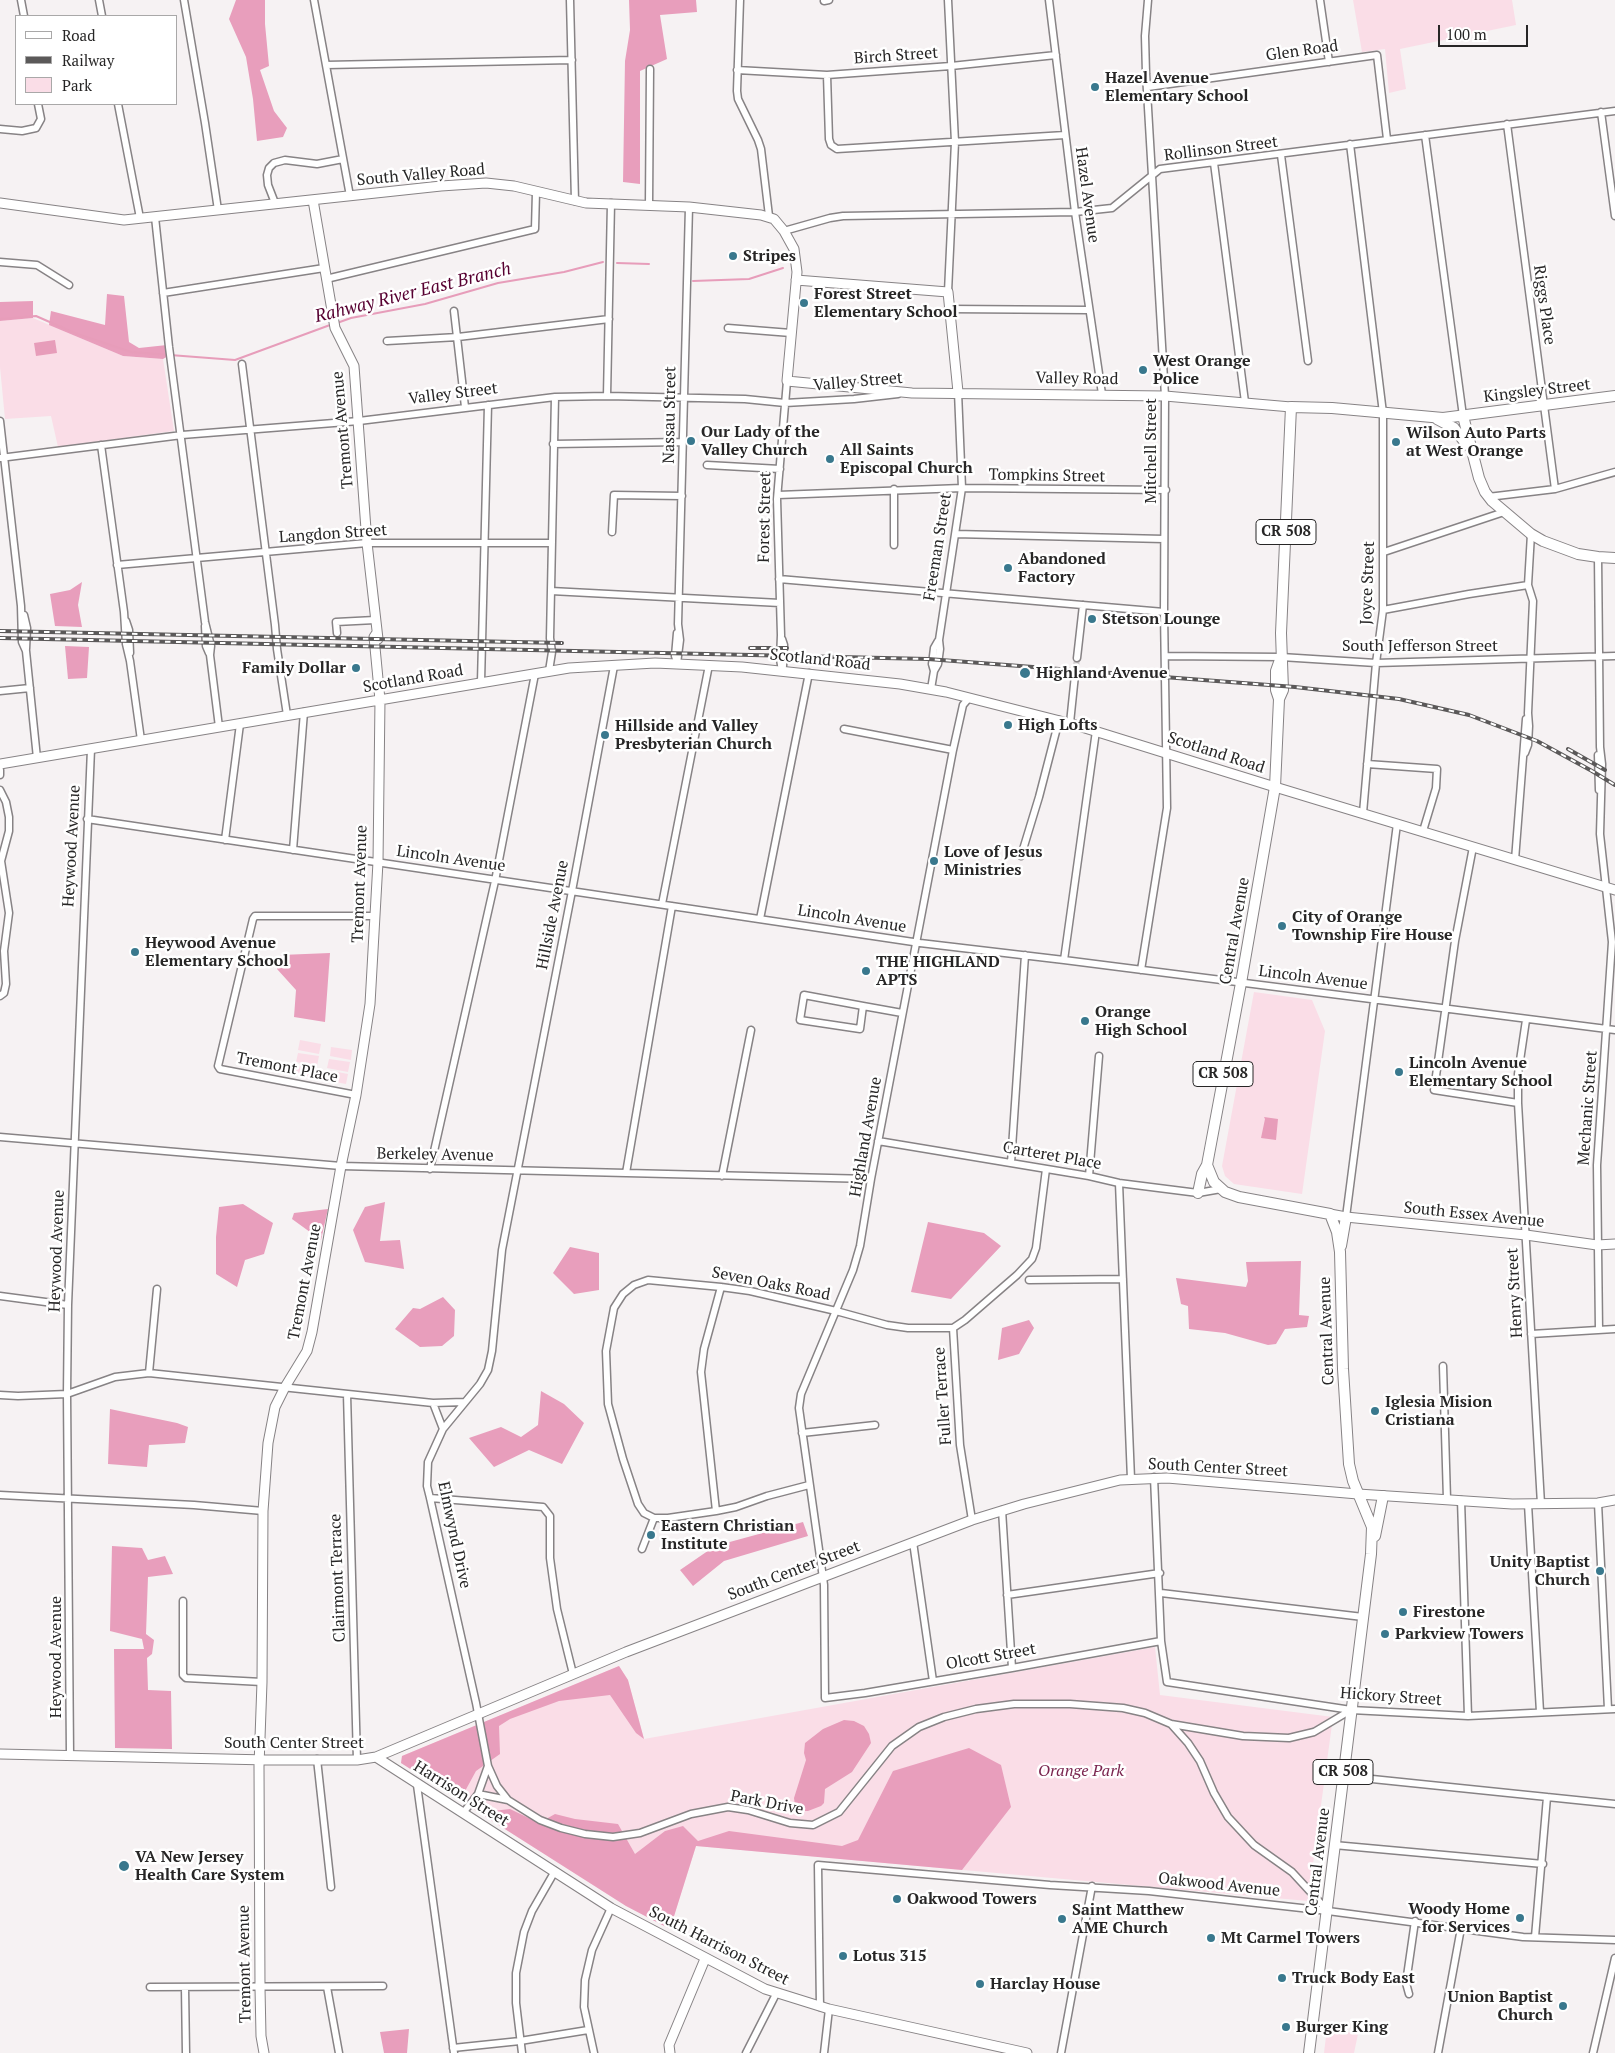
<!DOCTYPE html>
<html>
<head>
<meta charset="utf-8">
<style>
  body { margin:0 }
  #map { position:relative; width:1615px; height:2053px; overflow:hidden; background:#f6f2f3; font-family:"PT Serif",serif }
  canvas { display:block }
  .legend { position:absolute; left:15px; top:15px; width:162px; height:90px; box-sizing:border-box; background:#fff; border:1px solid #a9a8a8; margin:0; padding:6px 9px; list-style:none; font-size:15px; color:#272626 }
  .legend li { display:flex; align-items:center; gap:10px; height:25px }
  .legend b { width:25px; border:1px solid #a9a8a8 }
  .scale { position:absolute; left:1438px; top:25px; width:90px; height:22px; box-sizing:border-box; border:2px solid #272626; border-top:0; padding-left:6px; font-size:15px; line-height:18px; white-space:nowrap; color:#272626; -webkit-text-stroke:4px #fff; paint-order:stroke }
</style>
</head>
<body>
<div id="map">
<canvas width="1615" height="2053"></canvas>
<ul class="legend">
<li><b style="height:6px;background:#fff"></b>Road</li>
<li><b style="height:6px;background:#5b5959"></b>Railway</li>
<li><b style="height:14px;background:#fadde7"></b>Park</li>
</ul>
<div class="scale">100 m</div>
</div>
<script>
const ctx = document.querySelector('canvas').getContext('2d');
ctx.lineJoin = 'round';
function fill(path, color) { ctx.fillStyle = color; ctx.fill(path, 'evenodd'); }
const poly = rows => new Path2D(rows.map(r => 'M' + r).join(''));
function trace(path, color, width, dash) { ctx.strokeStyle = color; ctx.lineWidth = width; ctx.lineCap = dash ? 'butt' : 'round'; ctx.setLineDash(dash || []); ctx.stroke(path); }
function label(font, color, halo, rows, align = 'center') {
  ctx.font = font + ' "PT Serif",serif'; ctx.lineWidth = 5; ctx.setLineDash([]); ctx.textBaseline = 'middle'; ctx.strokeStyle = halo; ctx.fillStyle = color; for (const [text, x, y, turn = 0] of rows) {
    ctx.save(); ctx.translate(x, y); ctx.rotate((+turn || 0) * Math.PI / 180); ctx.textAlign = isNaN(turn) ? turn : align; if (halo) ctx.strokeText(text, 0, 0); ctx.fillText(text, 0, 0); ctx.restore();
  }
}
fill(poly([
  [1353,0,1512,0,1516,25,1400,49,1406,89,1389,93,1385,49,1362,52],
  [33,318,123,356,163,359,174,431,58,447,51,416,5,419,0,367,0,321],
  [1254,992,1312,1000,1325,1031,1302,1194,1234,1184,1225,1176,1222,1166],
  [300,1040,321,1044,319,1054,298,1050],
  [331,1047,352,1050,351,1060,330,1056],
  [298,1053,319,1056,317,1066,296,1062],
  [329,1059,350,1062,348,1072,327,1068],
  [296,1065,316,1069,315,1078,294,1075],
  [327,1070,348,1074,346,1084,325,1080],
  [1155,1647,1160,1695,1333,1717,1308,1901,696,1846,670,1929,626,1906,401,1763,402,1756,619,1666,628,1680,644,1739],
  [1327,2028,1358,2034,1354,2053,1324,2053]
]), '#fadde7');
fill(poly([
  [236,0,265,0,265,24,269,66,260,70,274,111,287,128,283,137,257,141,253,99,246,57,229,19],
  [629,0,696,0,697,12,660,15,667,59,640,71,640,184,623,182,625,61,630,30],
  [107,294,124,296,129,342,139,348,167,345,168,356,163,359,123,356,49,325,51,311,105,325],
  [33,301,33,318,0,321,0,302],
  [82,582,78,605,82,627,55,626,50,594,70,590],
  [65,646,89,647,87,678,68,679],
  [330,953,325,1022,294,1017,296,990,277,969,281,955],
  [385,1202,380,1241,400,1240,404,1269,365,1262,353,1230,365,1207],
  [243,1204,273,1223,264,1254,245,1260,237,1287,216,1274,216,1237,219,1207],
  [328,1209,321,1240,292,1219,294,1213],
  [928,1222,984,1233,1001,1246,951,1299,911,1292],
  [570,1247,599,1253,599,1290,574,1294,553,1273],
  [1301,1261,1299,1315,1309,1316,1307,1327,1285,1329,1276,1344,1268,1345,1225,1333,1189,1329,1188,1306,1181,1304,1176,1278,1246,1287,1248,1281,1246,1262],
  [443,1297,455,1310,454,1336,442,1346,420,1347,395,1329,413,1308,420,1309],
  [1029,1320,1034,1328,1019,1354,998,1360,1002,1328],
  [541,1391,564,1404,584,1423,562,1464,529,1450,494,1467,469,1438,501,1427,521,1437,538,1425],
  [110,1409,177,1423,188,1427,185,1443,149,1445,147,1467,108,1464],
  [803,1522,808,1536,724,1561,693,1586,680,1570,715,1546],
  [112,1546,142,1548,148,1560,165,1556,173,1574,148,1577,146,1634,154,1640,152,1654,147,1658,148,1690,171,1691,172,1749,115,1748,114,1649,144,1649,142,1639,110,1631],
  [619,1666,628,1680,644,1739,636,1733,610,1695,559,1701,510,1719,499,1726,500,1754,476,1771,464,1793,484,1812,510,1809,539,1823,555,1814,575,1819,618,1824,635,1854,665,1831,683,1826,698,1841,729,1831,842,1846,858,1840,893,1771,969,1748,1001,1765,1011,1807,962,1870,696,1846,670,1929,626,1906,401,1763,402,1756],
  [409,2029,407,2053,384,2053,380,2032]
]), '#e89ebc');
fill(poly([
  [55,340,57,353,36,356,34,343],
  [1264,1117,1278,1119,1276,1140,1261,1138,1265,1119],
  [844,1720,854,1721,864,1726,869,1734,871,1743,852,1772,825,1789,824,1803,821,1806,808,1811,802,1811,795,1806,794,1798,806,1760,804,1753,805,1743,823,1729]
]), '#e79dba');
trace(poly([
  [617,263,649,264],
  [693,281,749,279,783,268],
  [0,319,36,316,77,334,131,352,235,360,330,325],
  [337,323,351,318,425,304,498,283,564,272,603,262]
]), '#e79dba', 2);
trace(poly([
  [1075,675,1077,658]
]), '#cdc9ca', 6, [6, 3]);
const street = poly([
  [21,0,24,16],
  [99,0,102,16],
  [184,0,205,123,218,210],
  [314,0,350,196],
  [570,0,575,201],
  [740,0,737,91,738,99,758,140,761,149,769,216],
  [1049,0,1075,212,1102,394],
  [1320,0,1329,62],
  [824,1,829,0],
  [326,65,572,60],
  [737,70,827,75,951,66,1056,55],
  [827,75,829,139,831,145,837,149,1065,135],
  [1148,87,1377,55,1387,139],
  [118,104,140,218],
  [1601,112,1615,216],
  [1507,124,1555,489],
  [0,129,22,131,36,128,41,119,38,104],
  [1425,135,1463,416],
  [1350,144,1383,413,1383,610,1376,663,1363,813],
  [1281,155,1308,361],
  [1214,163,1245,402],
  [275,203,268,185,267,175,269,168,274,163,285,160,317,164,343,159],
  [649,205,650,69],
  [155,217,169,347,205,622,211,646,210,655,219,727],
  [784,231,830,218,843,216,1075,212,1112,208,1160,169,1615,111],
  [0,262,37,265,69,285],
  [326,279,535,229,536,192],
  [948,292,955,142,948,0],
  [163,293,324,268],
  [948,309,1088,310],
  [454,311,465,407],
  [728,328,791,333],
  [387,341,458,337,609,319],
  [242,364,275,625,277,649,287,715],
  [607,396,611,203],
  [0,421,21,606,22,642,26,651,37,758],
  [553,444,683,442],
  [101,445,124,612,126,644,130,661,141,740],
  [0,458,182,435,359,421,555,397,607,396,745,399,785,403,854,399,898,394],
  [707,465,780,469],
  [778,495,962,488,1166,490],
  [1488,497,1555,489,1615,472],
  [612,532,614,495,682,496],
  [955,534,1164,539],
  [894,545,894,489],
  [1384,552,1504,512],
  [1598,557,1600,747,1602,764,1600,834,1612,942,1597,1165,1599,1330],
  [117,565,367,543,552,543],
  [779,579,1164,612],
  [551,591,780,603],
  [1383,610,1469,594,1528,585],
  [24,615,27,628,26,649],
  [126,621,129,630,130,653],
  [205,626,206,646,209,653],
  [337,633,336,622,375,620],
  [677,633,675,656,677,662],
  [782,639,784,645,783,666],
  [1165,656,1281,657,1376,663,1615,656],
  [1077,658,1083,605],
  [677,664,680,640,678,624,689,207],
  [614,666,572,891,502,1250,492,1351,488,1370,480,1384,443,1429,428,1462,427,1486,430,1498,476,1703,488,1766,497,1786,508,1800,540,1820,561,1828,585,1834,613,1837,640,1833,691,1814,728,1807,748,1810,790,1823,813,1825,839,1812,892,1746,919,1727,944,1717,976,1709,1014,1704,1070,1704,1123,1708,1145,1713,1171,1724,1188,1743,1200,1761,1214,1793,1228,1817,1254,1845,1292,1872,1327,1910],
  [549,671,552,652,550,638,555,397],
  [782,671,780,659,781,635,777,499,787,381],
  [934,671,932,664,934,648,938,641],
  [481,682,488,405],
  [931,689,934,671,938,664,940,649,939,640,962,488,958,392],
  [0,691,30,688],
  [969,698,963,705,953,750,871,1179,860,1246,853,1270,801,1394,799,1408,824,1585,825,1698,865,1693,1012,1668,1161,1641],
  [1070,723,1075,675],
  [844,729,953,750],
  [1525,753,1528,745,1529,726,1528,713,1533,601,1528,585,1531,534],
  [1598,755,1599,790],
  [1367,764,1437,769,1436,788,1423,831],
  [0,770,0,775],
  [0,790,6,802,9,817,9,831,1,861,9,913,4,951,6,984,4,993,0,996],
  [87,819,920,943,1064,960,1615,1030],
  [225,840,240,724],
  [1473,847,1455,941,1434,1090,1518,1103],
  [293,850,304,712],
  [1021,856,1039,797,1059,720],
  [1515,860,1526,719],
  [662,904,709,665],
  [760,919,809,673],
  [1064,960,1096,731],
  [1141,970,1167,808,1164,612,1165,396,1146,74,1145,36,1148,0],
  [863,1006,860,1029,800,1020,804,995,863,1006,902,1013],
  [1526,1020,1518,1074,1518,1103,1541,1504],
  [356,1095,220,1069,218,1066,253,919,255,916,375,916],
  [0,1137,341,1166,871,1179],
  [878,1141,1089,1176,1119,1183,1198,1193,1221,1189],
  [1011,1163,1025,955],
  [430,1169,495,881,535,674],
  [626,1173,672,906],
  [722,1176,751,1030],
  [1089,1176,1099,1056],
  [1119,1183,1131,1479],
  [1346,1217,1397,824],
  [1029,1280,1123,1279],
  [0,1296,68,1305],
  [953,1328,965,1320,1017,1275,1032,1259,1036,1248,1046,1169],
  [953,1328,960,1445,972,1520],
  [1531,1334,1615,1329],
  [1443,1366,1447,1499],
  [149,1373,157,1289],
  [347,1394,357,1760],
  [0,1395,18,1396,67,1394,115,1377,149,1373,433,1403,464,1402],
  [433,1403,443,1429],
  [802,1433,875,1425],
  [1154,1477,1161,1641,1167,1682,1351,1710,1468,1716,1615,1709],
  [809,1485,767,1496,736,1507,716,1511,668,1518,654,1518,644,1513,638,1504,623,1459,608,1404,606,1351,614,1308,623,1294,634,1285,648,1280,721,1287,750,1291,836,1311,887,1325,908,1328,953,1328],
  [0,1495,194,1505,263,1511],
  [430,1498,543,1507,550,1516,550,1558,557,1609,573,1674],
  [1461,1500,1468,1716],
  [1598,1503,1608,1709],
  [1528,1504,1540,1712],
  [1002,1510,1012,1668],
  [716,1511,701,1372,704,1349,721,1287],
  [913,1542,933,1681],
  [642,1549,654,1518],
  [1161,1593,1363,1617],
  [1007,1595,1160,1573],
  [183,1601,183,1675,186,1678,262,1682],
  [1171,1724,1243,1736,1289,1738,1314,1732,1351,1710],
  [70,1755,67,1394,68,1305,91,749],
  [317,1759,331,1887],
  [1343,1776,1615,1804],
  [417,1785,454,2053],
  [478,1794,508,1800],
  [463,1813,478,1794,488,1766],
  [1334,1845,1543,1864],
  [1535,1937,1547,1797],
  [150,1987,383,1986],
  [185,1987,186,2053],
  [327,1987,339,2053],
  [1409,1994,1406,1983,1415,1921],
  [820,2007,818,1865,1050,1885,1149,1891,1328,1911,1523,1937,1615,1940],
  [453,2048,520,2041,588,2030],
  [522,2053,516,2003,516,1973,524,1932,532,1911,555,1871],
  [594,2053,584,2007,585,1980,592,1950,611,1908],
  [746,2053,776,1994],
  [824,2053,829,2009],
  [1061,2053,1092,1886],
  [1438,2053,1461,1928],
  [1593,2053,1615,1958]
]);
const secondary = poly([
  [313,200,335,328,354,366,367,543,378,639],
  [0,203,124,220,441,186,486,183,514,186,586,203,689,207,761,215,774,219,784,231,794,249,797,272,787,381,912,393,1165,396,1291,407],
  [796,280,948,292,958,392],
  [0,764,569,668,655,663,742,667,900,684,946,692,1072,724,1275,787,1615,890],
  [1330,1214,1346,1217,1526,1235,1597,1245,1615,1244],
  [0,1754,268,1760,357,1760,376,1757,626,1652,972,1520,1024,1504,1120,1480,1167,1478,1358,1494,1512,1504,1598,1503,1615,1500],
  [376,1757,611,1908,765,1989,829,2009,1027,2053],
  [264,2053,261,2036,260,1988,259,1766,262,1682,263,1511,268,1443,275,1407,285,1387,307,1351,312,1332,341,1166,356,1095,370,1004,378,862,380,700,374,637,376,634],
  [670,2053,669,2045,705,1959]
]);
const primary = poly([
  [1463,416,1479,478,1485,492,1492,501,1531,534,1543,541,1578,554,1598,557,1615,558],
  [1437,419,1454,428,1467,445],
  [1281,657,1276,671,1276,690,1279,699,1275,787,1241,983,1207,1165,1214,1182,1225,1192,1239,1197,1330,1214,1337,1232,1340,1252,1343,1369,1349,1464,1353,1481,1372,1527,1371,1554,1309,2053],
  [1279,699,1283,690,1281,633,1291,407,1332,408,1443,418,1615,396],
  [1198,1193,1202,1174,1207,1165],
  [1341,1246,1346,1217],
  [1375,1536,1383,1496]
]);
trace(street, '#878385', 9);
trace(secondary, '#878385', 11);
trace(primary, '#878385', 12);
trace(street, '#fff', 6);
trace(secondary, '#fff', 9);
trace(primary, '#fff', 10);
const rail = poly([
  [0,631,562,643],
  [0,638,928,659,1295,687,1399,699,1469,715,1537,741,1592,771,1615,785],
  [750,648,787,648],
  [1568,749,1605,770]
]);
trace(rail, '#5b5959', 4);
trace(rail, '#fff', 2, [5.5]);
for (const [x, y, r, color] of [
  [1095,87,5,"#39788d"],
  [733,256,5,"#39788d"],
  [804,303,5,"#39788d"],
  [1143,370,5,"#39788d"],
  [691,441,5,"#39788d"],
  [1396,442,5,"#39788d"],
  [830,459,5,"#39788d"],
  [1008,568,5,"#39788d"],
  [1092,619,5,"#39788d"],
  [356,668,5,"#39788d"],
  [1025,673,6,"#39788d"],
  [1008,725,5,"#39788d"],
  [605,735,5,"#39788d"],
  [934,861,5,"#39788d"],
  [1282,926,5,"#39788d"],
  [135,952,5,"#39788d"],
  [866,971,5,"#39788d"],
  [1085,1021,5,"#39788d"],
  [1399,1072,5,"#39788d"],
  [1375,1411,5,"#39788d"],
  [651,1535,5,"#39788d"],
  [1600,1571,5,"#39788d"],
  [1403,1612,5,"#39788d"],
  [1385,1634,5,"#39788d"],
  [124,1866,6,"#39788d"],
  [897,1899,5,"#39788d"],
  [1520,1918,5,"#39788d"],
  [1062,1919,5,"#39788d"],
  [1211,1938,5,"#39788d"],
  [843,1956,5,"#39788d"],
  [1282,1978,5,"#39788d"],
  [980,1984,5,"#39788d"],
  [1563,2006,5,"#39788d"],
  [1286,2027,5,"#39788d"]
]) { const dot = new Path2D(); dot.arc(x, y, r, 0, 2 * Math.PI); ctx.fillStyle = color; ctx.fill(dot); trace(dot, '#fff', 2); }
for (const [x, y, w] of [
  [1286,532,60],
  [1223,1074,60],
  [1343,1772,60]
]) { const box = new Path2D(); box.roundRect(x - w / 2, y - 12.5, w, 25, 4); ctx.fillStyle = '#fff'; ctx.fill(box); trace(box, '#272626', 1); }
label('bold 15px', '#272626', null, [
  ["CR 508",1286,532],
  ["CR 508",1223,1074],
  ["CR 508",1343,1772]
]);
label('16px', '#272626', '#fff', [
  ["Glen Road",1302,51,-8],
  ["Birch Street",896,56,-4],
  ["Rollinson Street",1221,149,-7],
  ["South Valley Road",421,175,-5],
  ["Hazel Avenue",1087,195,82],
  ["Riggs Place",1544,305,82],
  ["Valley Road",1077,379,1],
  ["Valley Street",858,382,-5],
  ["Kingsley Street",1537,391,-7],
  ["Valley Street",453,394,-7],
  ["Nassau Street",670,415,-89],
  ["Tremont Avenue",343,430,-95],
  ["Mitchell Street",1151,451,-90],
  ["Tompkins Street",1047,476,1],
  ["Forest Street",765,517,-89],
  ["Langdon Street",333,534,-4],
  ["Freeman Street",938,547,-81],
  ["Joyce Street",1368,583,-88],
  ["South Jefferson Street",1420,646],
  ["Scotland Road",820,660,6],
  ["Scotland Road",413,679,-10],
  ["Scotland Road",1216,753,18],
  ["Heywood Avenue",72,846,-87],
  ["Lincoln Avenue",451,859,8],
  ["Tremont Avenue",360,884,-88],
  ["Hillside Avenue",553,915,-79],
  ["Lincoln Avenue",852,919,9],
  ["Central Avenue",1235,931,-80],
  ["Lincoln Avenue",1313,978,7],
  ["Tremont Place",287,1068,11],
  ["Mechanic Street",1588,1108,-86],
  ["Highland Avenue",866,1137,-80],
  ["Berkeley Avenue",435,1155,1],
  ["Carteret Place",1052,1156,10],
  ["South Essex Avenue",1474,1215,6],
  ["Heywood Avenue",57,1251,-88],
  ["Tremont Avenue",305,1282,-79],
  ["Seven Oaks Road",771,1284,11],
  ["Henry Street",1515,1293,-93],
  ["Central Avenue",1327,1331,-92],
  ["Fuller Terrace",943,1396,-94],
  ["South Center Street",1218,1468,3],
  ["Elmwynd Drive",454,1535,78],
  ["South Center Street",794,1571,-21],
  ["Clairmont Terrace",338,1578,-92],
  ["Heywood Avenue",56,1657,-90],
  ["Olcott Street",991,1657,-10],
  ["Hickory Street",1391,1697,4],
  ["South Center Street",294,1743],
  ["Harrison Street",461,1794,32],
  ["Park Drive",767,1803,11],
  ["Central Avenue",1318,1862,-83],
  ["Oakwood Avenue",1219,1885,6],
  ["South Harrison Street",719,1946,27],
  ["Tremont Avenue",245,1964,-91]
]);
label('bold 16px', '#272626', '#fff', [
  ["Hazel Avenue",1105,78],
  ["Elementary School",1105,96],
  ["Stripes",743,256],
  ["Forest Street",814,294],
  ["Elementary School",814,312],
  ["West Orange",1153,361],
  ["Police",1153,379],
  ["Our Lady of the",701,432],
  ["Valley Church",701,450],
  ["Wilson Auto Parts",1406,433],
  ["at West Orange",1406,451],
  ["All Saints",840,450],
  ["Episcopal Church",840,468],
  ["Abandoned",1018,559],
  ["Factory",1018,577],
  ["Stetson Lounge",1102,619],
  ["Family Dollar",346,668,"right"],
  ["Highland Avenue",1036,673],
  ["High Lofts",1018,725],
  ["Hillside and Valley",615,726],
  ["Presbyterian Church",615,744],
  ["Love of Jesus",944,852],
  ["Ministries",944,870],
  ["City of Orange",1292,917],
  ["Township Fire House",1292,935],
  ["Heywood Avenue",145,943],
  ["Elementary School",145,961],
  ["THE HIGHLAND",876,962],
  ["APTS",876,980],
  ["Orange",1095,1012],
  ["High School",1095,1030],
  ["Lincoln Avenue",1409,1063],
  ["Elementary School",1409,1081],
  ["Iglesia Mision",1385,1402],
  ["Cristiana",1385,1420],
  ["Eastern Christian",661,1526],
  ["Institute",661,1544],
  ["Unity Baptist",1590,1562,"right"],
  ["Church",1590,1580,"right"],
  ["Firestone",1413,1612],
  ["Parkview Towers",1395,1634],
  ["VA New Jersey",135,1857],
  ["Health Care System",135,1875],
  ["Oakwood Towers",907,1899],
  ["Woody Home",1510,1909,"right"],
  ["for Services",1510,1927,"right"],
  ["Saint Matthew",1072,1910],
  ["AME Church",1072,1928],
  ["Mt Carmel Towers",1221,1938],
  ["Lotus 315",853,1956],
  ["Truck Body East",1292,1978],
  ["Harclay House",990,1984],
  ["Union Baptist",1553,1997,"right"],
  ["Church",1553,2015,"right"],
  ["Burger King",1296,2027]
], 'left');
label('italic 16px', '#7b2650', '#fff', [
  ["Orange Park",1081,1771]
]);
label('italic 18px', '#570031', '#fff', [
  ["Rahway River East Branch",413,293,-14]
]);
</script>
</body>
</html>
